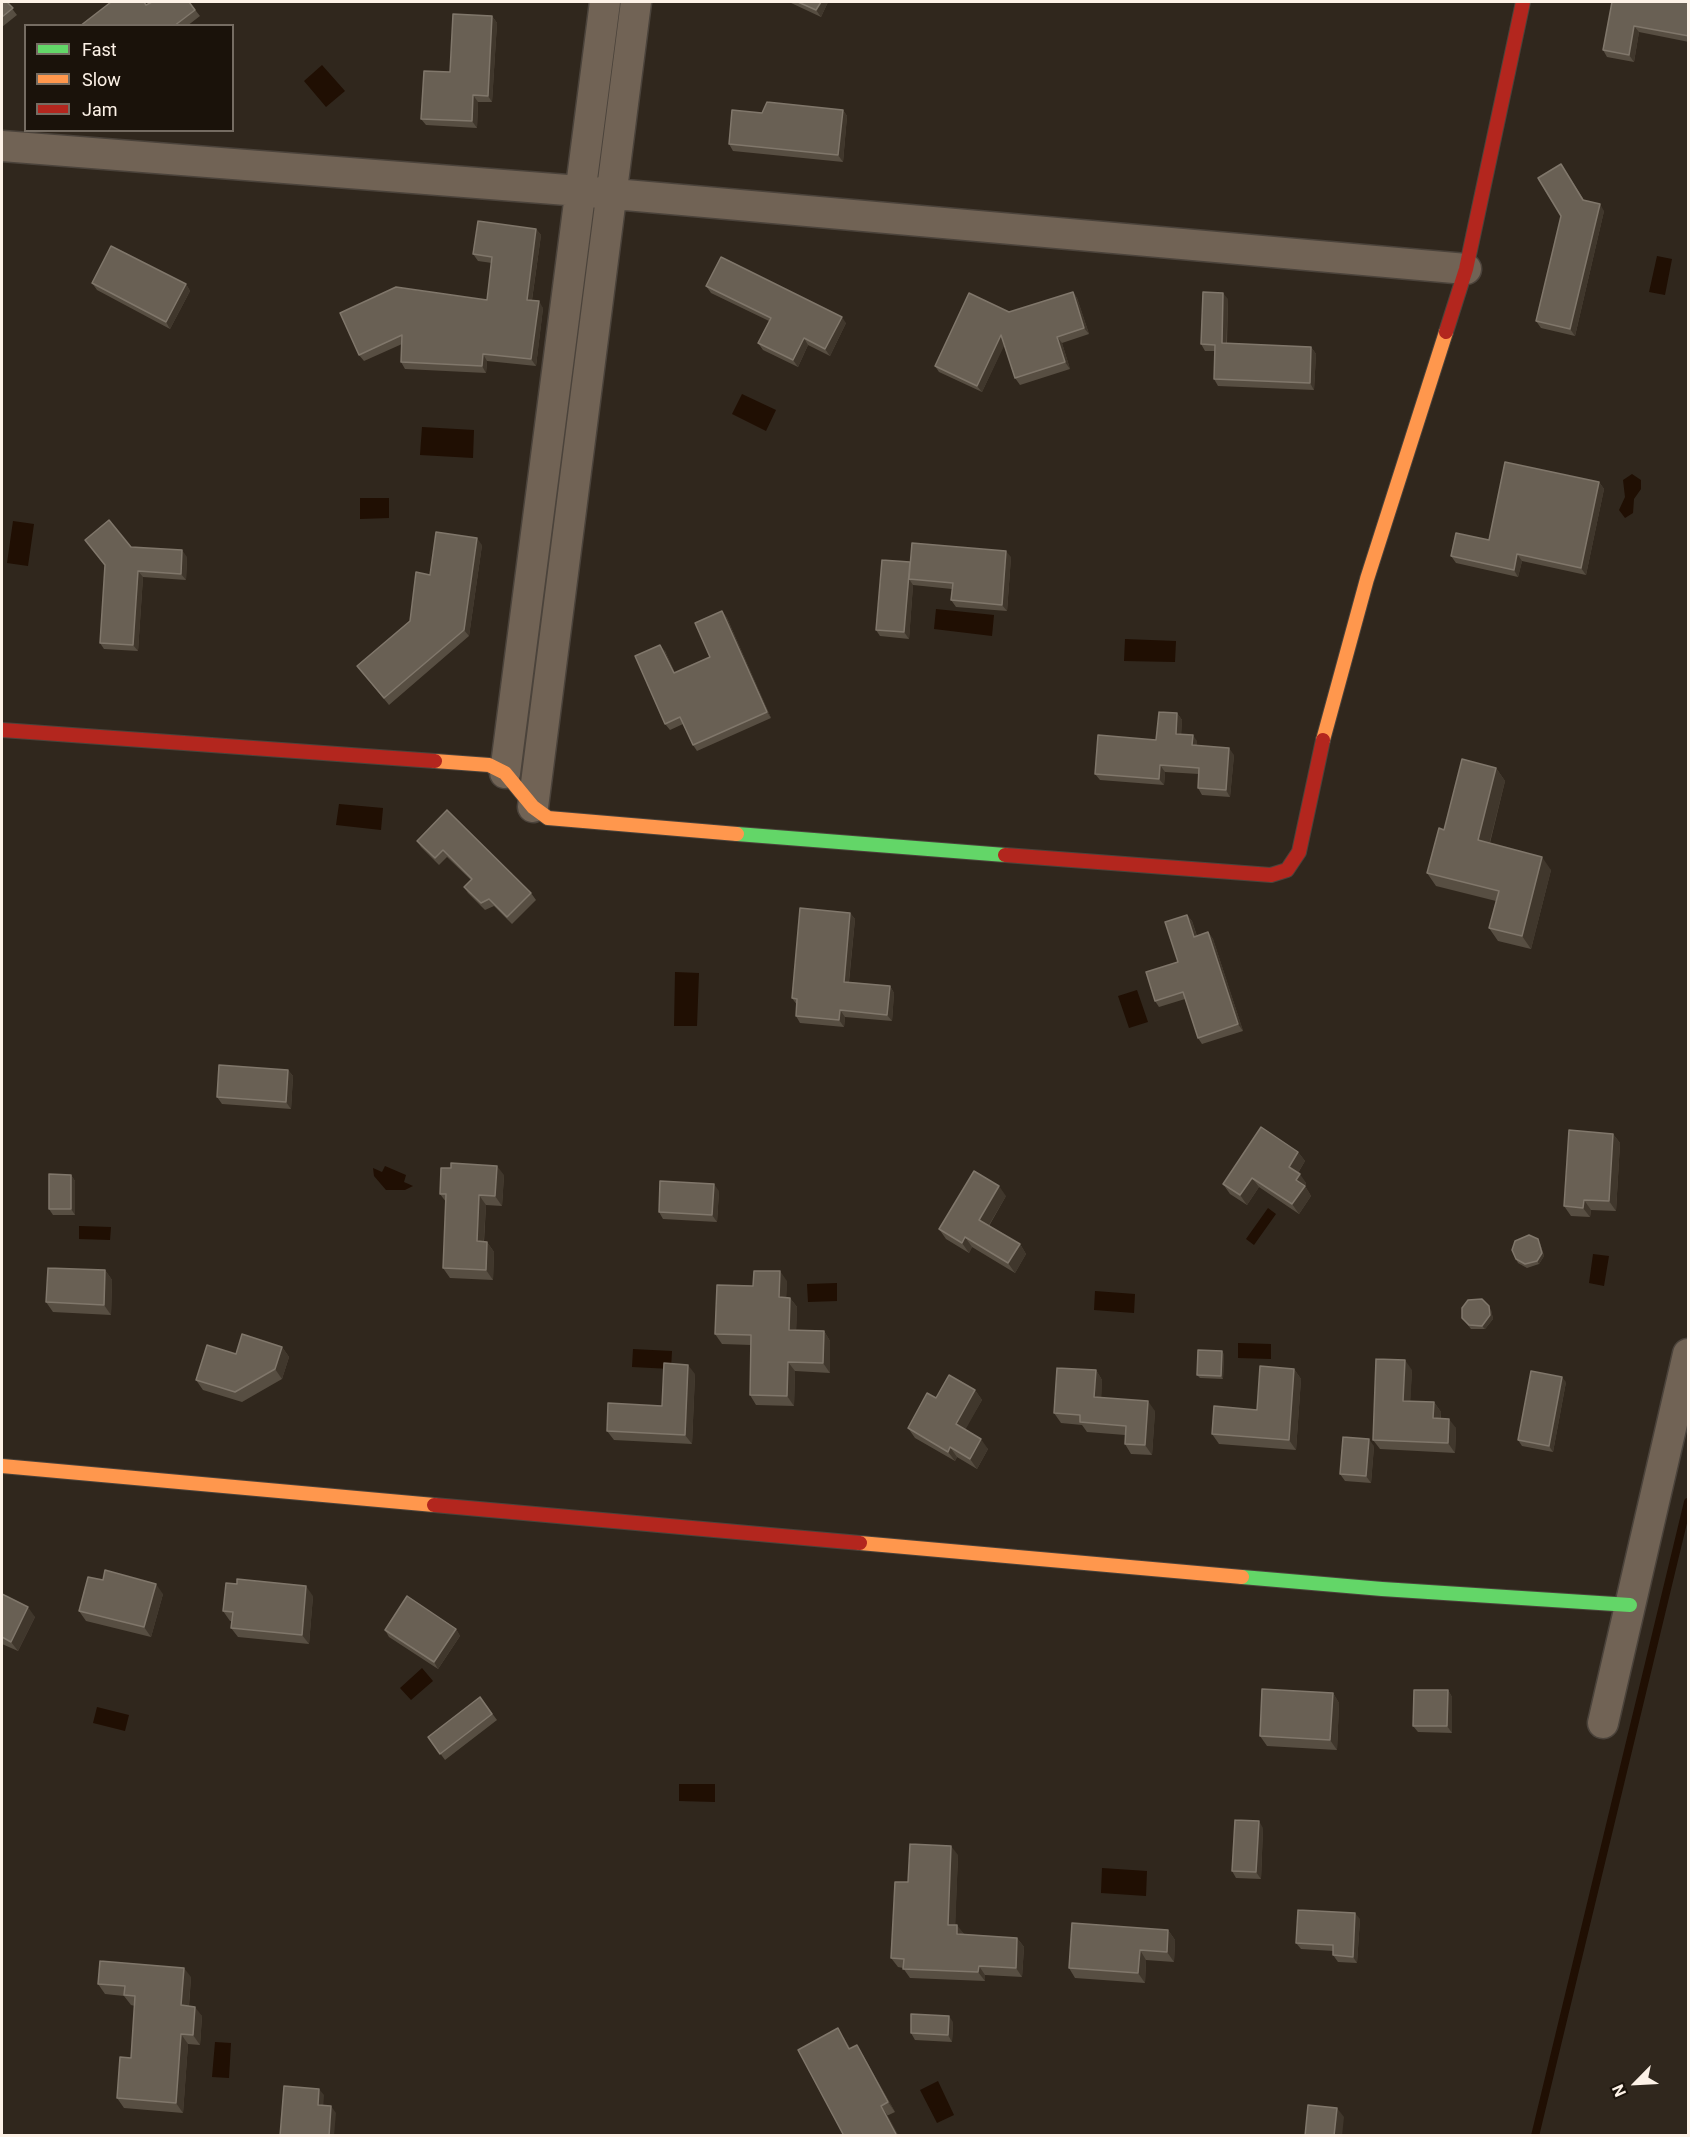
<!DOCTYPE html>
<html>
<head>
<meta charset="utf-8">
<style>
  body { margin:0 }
  #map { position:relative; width:1690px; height:2137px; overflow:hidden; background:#30271d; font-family:Roboto,sans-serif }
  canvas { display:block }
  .frame { position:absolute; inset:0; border:3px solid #fdf2e7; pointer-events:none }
  .legend { position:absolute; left:24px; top:24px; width:210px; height:108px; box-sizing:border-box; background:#1a120a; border:2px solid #756c62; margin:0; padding:8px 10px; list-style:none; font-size:18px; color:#fdf2e7 }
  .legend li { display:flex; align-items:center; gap:12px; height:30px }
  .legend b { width:30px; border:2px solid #756c62 }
  .north { position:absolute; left:1606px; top:2053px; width:60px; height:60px; -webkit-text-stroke:4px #1a120a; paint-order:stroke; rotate:246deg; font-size:16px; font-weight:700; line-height:24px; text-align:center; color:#fdf2e7 }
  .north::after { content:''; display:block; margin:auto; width:21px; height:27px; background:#fdf2e7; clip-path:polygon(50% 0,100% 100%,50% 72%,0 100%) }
</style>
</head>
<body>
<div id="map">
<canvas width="1690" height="2137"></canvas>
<div class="frame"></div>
<ul class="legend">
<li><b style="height:8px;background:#63d668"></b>Fast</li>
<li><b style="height:8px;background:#ff974d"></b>Slow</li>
<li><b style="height:8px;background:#b3261e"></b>Jam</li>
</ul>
<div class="north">N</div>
</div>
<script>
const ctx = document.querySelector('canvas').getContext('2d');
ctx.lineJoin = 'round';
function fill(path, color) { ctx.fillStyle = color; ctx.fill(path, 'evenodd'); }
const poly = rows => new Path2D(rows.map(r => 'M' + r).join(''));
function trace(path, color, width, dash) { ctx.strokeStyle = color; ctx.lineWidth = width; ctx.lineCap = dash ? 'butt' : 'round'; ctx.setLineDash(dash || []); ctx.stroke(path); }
fill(poly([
  [322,65,345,91,326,107,304,81],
  [1657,256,1672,259,1665,295,1649,292],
  [742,394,776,410,766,431,732,414],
  [422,427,474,430,473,458,420,455],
  [1632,474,1641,480,1641,489,1634,499,1633,513,1625,518,1619,510,1625,497,1623,480],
  [360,498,389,498,389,518,360,519],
  [13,521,34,524,28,566,7,563],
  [936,609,994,615,992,636,934,629],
  [1125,639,1176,641,1175,662,1124,661],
  [339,804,383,808,381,830,336,825],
  [675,972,699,973,697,1026,674,1026],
  [1137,990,1148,1022,1129,1028,1118,996],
  [385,1166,406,1175,404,1182,413,1186,405,1190,386,1190,374,1176,373,1168,382,1172],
  [1268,1208,1276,1214,1254,1245,1246,1239],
  [79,1226,111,1227,110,1240,79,1239],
  [1593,1254,1609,1256,1604,1286,1589,1283],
  [837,1283,837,1301,808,1302,807,1284],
  [1095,1291,1135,1294,1134,1313,1094,1310],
  [1238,1343,1271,1344,1271,1359,1238,1358],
  [633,1349,672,1351,671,1369,632,1367],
  [422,1668,433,1681,411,1700,400,1688],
  [97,1707,129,1715,125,1731,93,1723],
  [679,1784,715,1784,715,1802,679,1801],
  [1102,1868,1147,1871,1146,1896,1101,1893],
  [215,2042,231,2043,229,2078,212,2077],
  [938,2081,954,2115,937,2123,920,2090]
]), '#200f03');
trace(poly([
  [1535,2136,1688,1502]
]), '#200f03', 8);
const street = poly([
  [2,146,580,191,1466,269],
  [505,773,605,2],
  [533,807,636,2],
  [1603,1723,1688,1354]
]);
const fast = poly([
  [737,834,1005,855],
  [1242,1577,1382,1589,1630,1605]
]);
const slow = poly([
  [1323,740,1367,579,1446,332],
  [435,761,489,765,505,773,533,807,548,818,737,834],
  [2,1466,434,1505],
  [860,1543,1242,1577]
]);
const jam = poly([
  [1446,332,1466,269,1523,2],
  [2,730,435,761],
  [1005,855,1271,875,1287,870,1299,852,1323,740],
  [434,1505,860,1543]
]);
trace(street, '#4b433b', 33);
trace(fast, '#4b433b', 16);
trace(slow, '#4b433b', 16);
trace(jam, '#4b433b', 16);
trace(street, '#716355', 30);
trace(fast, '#63d668', 14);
trace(slow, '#ff974d', 14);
trace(jam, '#b3261e', 14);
fill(poly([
  [2,2,7,2,17,15,2,27],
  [189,2,200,16,187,26,80,26,146,5],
  [789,2,828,2,821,17],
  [1612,2,1689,2,1689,42,1639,32,1634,62,1607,57,1603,50],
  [492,16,497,23,492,102,478,102,477,128,426,125,421,119,450,72],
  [843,110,847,116,843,162,733,151,729,144,762,113],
  [1561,164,1584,200,1604,211,1575,336,1541,328,1536,321,1561,216],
  [536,229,541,235,532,300,543,308,536,366,487,361,486,373,405,369,401,362,402,344,364,361,359,355,340,313,487,300,492,263,478,261,473,254],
  [92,283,186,284,190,291,170,329,97,290],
  [706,286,846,323,830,356,808,345,798,367,763,350,758,343,769,321,711,293],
  [1073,292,1077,298,1089,334,1062,343,1070,369,1020,385,1015,378,1004,345,982,392,939,372,935,366,1009,312],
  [1228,299,1227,343,1311,347,1316,354,1314,390,1218,386,1214,379,1215,351,1205,351,1201,344],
  [1599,482,1604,489,1586,575,1522,561,1518,577,1456,563,1451,556,1489,540],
  [85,540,131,547,187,557,186,580,143,577,138,651,104,649,100,643,105,566],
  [482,545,469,636,389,705,357,666,410,621,430,575],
  [1011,557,1007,611,956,607,951,600,952,589,913,585,909,639,880,636,876,630,910,562],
  [722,611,727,618,771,718,697,751,693,745,683,724,670,730,665,724,665,651,675,673,710,657],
  [1177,713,1182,720,1181,734,1197,741,1197,746,1234,755,1230,797,1202,795,1198,788,1199,774,1165,772,1164,785,1100,780,1095,774,1156,740],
  [1496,768,1505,781,1490,843,1551,870,1531,949,1498,941,1489,928,1496,901,1436,886,1427,873,1444,830],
  [447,810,531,893,536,900,512,924,494,906,485,910,468,893,464,887,471,880,447,857,439,865,421,847,417,841],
  [850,913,855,919,849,982,890,986,894,993,892,1021,845,1017,844,1027,800,1023,796,1016,797,1005,792,998],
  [1187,915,1192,921,1197,936,1208,932,1213,939,1243,1031,1202,1044,1198,1038,1185,999,1159,1007,1155,1001,1178,962],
  [288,1070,293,1076,291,1109,222,1104,217,1097],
  [1613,1134,1620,1143,1616,1211,1591,1210,1590,1217,1571,1216,1564,1206],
  [1298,1152,1305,1161,1298,1173,1306,1183,1305,1186,1311,1196,1299,1214,1259,1187,1247,1205,1230,1194,1223,1184],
  [71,1175,75,1181,75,1215,53,1215,49,1209],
  [504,1175,502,1206,486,1205,484,1242,487,1242,494,1252,493,1280,450,1278,443,1268,446,1202,440,1194],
  [719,1191,717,1222,663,1219,659,1212],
  [1006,1196,989,1226,1020,1244,1026,1254,1015,1273,972,1247,969,1253,946,1239,939,1229],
  [1540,1243,1544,1256,1539,1264,1527,1268,1518,1263,1516,1259],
  [105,1270,112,1280,111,1315,53,1312,46,1302],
  [787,1281,786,1297,790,1298,797,1307,796,1330,824,1331,830,1341,830,1373,795,1371,794,1406,756,1405,750,1395,751,1345,722,1344,715,1334,753,1286],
  [1491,1310,1493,1319,1485,1329,1471,1329,1462,1318],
  [282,1347,289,1357,282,1379,242,1402,203,1390,196,1380,236,1354],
  [1224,1354,1223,1379,1200,1378,1197,1375],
  [1294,1369,1301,1379,1296,1450,1219,1444,1212,1434,1257,1410],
  [1096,1370,1102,1380,1101,1397,1155,1411,1152,1455,1131,1454,1125,1444,1125,1435,1087,1432,1082,1425,1061,1423,1054,1413],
  [1412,1370,1410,1401,1434,1402,1441,1412,1441,1418,1456,1428,1455,1453,1380,1449,1373,1440],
  [695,1374,692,1444,614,1440,607,1431,662,1406],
  [1566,1382,1553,1452,1522,1446,1518,1440],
  [975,1390,982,1400,965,1429,988,1449,977,1469,957,1457,955,1461,915,1438,908,1428,936,1398],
  [1374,1446,1371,1483,1345,1481,1340,1474],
  [2,1594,35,1617,18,1651,2,1644],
  [163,1594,151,1637,86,1621,79,1611],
  [313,1596,309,1644,238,1637,231,1628,232,1621,230,1621,223,1611],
  [456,1629,460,1636,438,1669,389,1637,385,1630],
  [1448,1690,1452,1697,1452,1733,1418,1732,1413,1726],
  [1333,1693,1339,1703,1337,1750,1267,1746,1260,1736],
  [480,1697,497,1720,445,1760,428,1737],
  [1263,1828,1261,1879,1236,1878,1232,1871],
  [958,1855,955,1925,964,1934,1017,1938,1024,1947,1022,1977,985,1975,985,1981,910,1978,903,1968,898,1967,891,1958,908,1882],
  [1360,1919,1357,1963,1338,1962,1333,1955,1333,1951,1301,1949,1296,1943],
  [1168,1930,1175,1940,1174,1962,1146,1960,1145,1983,1075,1978,1069,1968],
  [191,1977,189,2006,202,2016,200,2045,188,2044,183,2113,124,2108,117,2098,131,2058,135,2006,131,2005,124,1996,105,1994,98,1984],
  [953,2022,952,2042,915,2040,911,2033],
  [844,2038,850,2048,863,2055,895,2112,844,2136]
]), '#574e42');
fill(poly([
  [821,2,828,2,821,17,816,10],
  [492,16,497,23,492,102,488,96],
  [1634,26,1639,32,1634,62,1629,55],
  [473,95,478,102,477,128,472,121],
  [843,110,847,116,843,162,838,155],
  [1600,204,1604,211,1575,336,1570,329],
  [536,229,541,235,531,306,527,300],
  [186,284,190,291,170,329,166,322],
  [1073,292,1077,298,1089,334,1084,328],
  [1223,293,1228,299,1226,350,1222,343],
  [539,301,543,308,536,366,531,359],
  [842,317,846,323,830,356,825,349],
  [1001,335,1006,342,982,392,977,386],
  [1057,337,1062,343,1070,369,1065,362],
  [804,338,808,345,798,367,793,360],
  [1311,347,1316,354,1314,390,1310,383],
  [483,354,487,361,486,373,482,366],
  [1599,482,1604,489,1586,575,1581,568],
  [477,538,482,545,469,636,464,630],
  [182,550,187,557,186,580,181,574],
  [1006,551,1011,557,1007,611,1002,605],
  [1517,554,1522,561,1518,577,1514,570],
  [138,571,143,577,138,651,133,645],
  [909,579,913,585,909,639,904,632],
  [722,611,727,618,771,718,767,712],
  [660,645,665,651,678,680,674,673],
  [1177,713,1182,720,1181,740,1176,734],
  [1193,735,1197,741,1197,752,1192,745],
  [1229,748,1234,755,1230,797,1226,790],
  [1160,765,1165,772,1164,785,1159,779],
  [1496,768,1505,781,1487,853,1478,840],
  [1542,857,1551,870,1531,949,1522,936],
  [850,913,855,919,848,989,844,982],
  [1187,915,1192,921,1199,943,1194,937],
  [1208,932,1213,939,1243,1031,1238,1024],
  [890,986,894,993,892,1021,887,1015],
  [840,1010,845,1017,844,1027,839,1020],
  [288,1070,293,1076,291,1109,286,1102],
  [1613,1134,1620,1143,1616,1211,1609,1201],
  [1298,1152,1305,1161,1296,1176,1289,1167],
  [497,1166,504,1175,502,1206,495,1196],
  [1300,1174,1306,1183,1305,1186,1311,1196,1299,1214,1292,1204,1296,1180],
  [71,1175,75,1181,75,1215,71,1209],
  [1252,1178,1259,1187,1247,1205,1240,1195],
  [714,1184,719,1191,717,1222,712,1215],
  [999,1186,1006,1196,986,1230,979,1220],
  [479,1195,486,1205,483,1251,477,1241],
  [1584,1200,1591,1210,1590,1217,1583,1208],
  [965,1237,972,1247,969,1253,962,1243],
  [1538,1239,1540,1243,1544,1256,1539,1264,1537,1261],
  [487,1242,494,1252,493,1280,486,1270],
  [1020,1244,1026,1254,1015,1273,1008,1263],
  [105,1270,112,1280,111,1315,104,1305],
  [780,1271,787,1281,786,1307,779,1297],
  [790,1298,797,1307,796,1340,789,1330],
  [1489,1306,1491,1310,1493,1319,1485,1329,1482,1326],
  [824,1331,830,1341,830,1373,823,1363],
  [282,1347,289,1357,282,1379,275,1369],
  [1222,1351,1224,1354,1223,1379,1221,1376],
  [1405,1360,1412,1370,1410,1410,1403,1401],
  [788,1362,795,1371,794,1406,787,1396],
  [688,1365,695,1374,692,1444,685,1435],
  [1294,1369,1301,1379,1296,1450,1289,1440],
  [1096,1370,1102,1380,1101,1407,1094,1397],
  [1562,1377,1566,1382,1553,1452,1549,1446],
  [975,1390,982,1400,963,1434,956,1424],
  [1148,1401,1155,1411,1152,1455,1145,1445],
  [1434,1402,1441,1412,1440,1427,1433,1418],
  [1449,1419,1456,1428,1455,1453,1448,1443],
  [981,1439,988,1449,977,1469,970,1459],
  [1369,1439,1374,1446,1371,1483,1366,1476],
  [950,1447,957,1457,955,1461,948,1452],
  [156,1584,163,1594,151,1637,144,1627],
  [306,1586,313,1596,309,1644,302,1635],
  [28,1607,35,1617,18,1651,11,1642],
  [456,1629,460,1636,438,1669,434,1662],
  [1448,1690,1452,1697,1452,1733,1447,1726],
  [1333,1693,1339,1703,1337,1750,1330,1740],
  [1259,1821,1263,1828,1261,1879,1256,1872],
  [951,1846,958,1855,955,1934,948,1925],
  [1355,1913,1360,1919,1357,1963,1353,1957],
  [957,1925,964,1934,957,1934],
  [1168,1930,1175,1940,1174,1962,1167,1952],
  [1017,1938,1024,1947,1022,1977,1016,1968],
  [1140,1950,1146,1960,1145,1983,1138,1973],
  [979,1966,985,1975,985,1981,978,1972],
  [184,1968,191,1977,188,2015,181,2005],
  [195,2007,202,2016,200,2045,193,2035],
  [949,2016,953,2022,952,2042,948,2035],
  [838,2028,844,2038,856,2059,849,2049],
  [181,2034,188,2044,183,2113,176,2103],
  [857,2045,863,2055,895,2112,888,2102],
  [319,2089,324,2095,323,2111,318,2105],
  [331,2106,336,2113,334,2136,329,2136],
  [881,2106,888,2116,899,2136,897,2136],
  [1337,2108,1344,2117,1342,2136,1334,2136]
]), '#40372c');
const building = poly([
  [2,2,7,2,13,8,2,17,2,2],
  [111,2,144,2,146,5,152,2,189,2,195,10,174,26,80,26,111,2],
  [798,2,821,2,816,10,798,2],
  [1612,2,1689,2,1689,36,1634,26,1629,55,1603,50,1612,2],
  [453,14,492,16,488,96,473,95,472,121,421,119,424,71,450,72,453,14],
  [767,102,843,110,838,155,729,144,732,110,762,113,767,102],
  [1561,164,1583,200,1600,204,1570,329,1536,321,1561,216,1538,178,1561,164],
  [478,221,536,229,527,300,539,301,531,359,483,354,482,366,401,362,402,335,359,355,340,313,396,287,487,300,492,257,473,254,478,221],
  [111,246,186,284,166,322,92,283,111,246],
  [721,257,842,317,825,349,804,338,793,360,758,343,771,318,706,286,721,257],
  [1073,292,1084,328,1057,337,1065,362,1015,378,1001,335,977,386,935,366,969,293,1009,312,1073,292],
  [1203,292,1223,293,1222,343,1311,347,1310,383,1214,379,1215,345,1201,344,1203,292],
  [1505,462,1599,482,1581,568,1517,554,1514,570,1451,556,1456,533,1489,540,1505,462],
  [109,520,131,547,182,550,181,574,138,571,133,645,100,643,105,565,85,540,109,520],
  [436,532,477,538,464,630,384,698,357,666,410,621,416,572,430,575,436,532],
  [912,543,1006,551,1002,605,951,600,953,583,909,579,912,543],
  [882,560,910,562,904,632,876,630,882,560],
  [722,611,767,712,693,745,680,717,665,724,635,656,660,645,674,673,710,657,695,623,722,611],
  [1159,712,1177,713,1176,734,1193,735,1192,745,1229,748,1226,790,1198,788,1199,768,1160,765,1159,779,1095,774,1098,735,1156,740,1159,712],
  [1462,759,1496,768,1478,840,1542,857,1522,936,1489,928,1499,891,1427,873,1439,828,1444,830,1462,759],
  [447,810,531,893,507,917,489,899,481,903,464,887,472,879,443,850,435,858,417,841,447,810],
  [800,908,850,913,844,982,890,986,887,1015,840,1010,839,1020,796,1016,797,999,792,998,800,908],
  [1187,915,1194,937,1208,932,1238,1024,1198,1038,1183,992,1155,1001,1146,972,1178,962,1165,922,1187,915],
  [219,1065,288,1070,286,1102,217,1097,219,1065],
  [1261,1127,1298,1152,1289,1167,1300,1174,1296,1180,1305,1186,1292,1204,1252,1178,1240,1195,1223,1184,1261,1127],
  [1569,1130,1613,1134,1609,1201,1584,1200,1583,1208,1564,1206,1569,1130],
  [451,1163,497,1166,495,1196,479,1195,477,1241,487,1242,486,1270,443,1268,446,1194,440,1194,441,1168,451,1168,451,1163],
  [974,1171,999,1186,979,1220,1020,1244,1008,1263,965,1237,962,1243,939,1229,974,1171],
  [49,1174,71,1175,71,1209,49,1209,49,1174],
  [660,1181,714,1184,712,1215,659,1212,660,1181],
  [1529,1235,1538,1239,1542,1253,1537,1261,1525,1264,1516,1259,1512,1250,1515,1241,1529,1235],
  [48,1268,105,1270,104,1305,46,1302,48,1268],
  [754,1271,780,1271,779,1297,790,1298,789,1330,824,1331,823,1363,788,1362,787,1396,750,1395,751,1335,715,1334,717,1285,753,1286,754,1271],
  [1482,1299,1489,1306,1490,1315,1482,1326,1469,1325,1462,1318,1462,1308,1468,1300,1482,1299],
  [242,1334,282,1347,275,1369,235,1392,196,1380,207,1345,236,1354,242,1334],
  [1198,1350,1222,1351,1221,1376,1197,1375,1198,1350],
  [1376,1359,1405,1360,1403,1401,1434,1402,1433,1418,1449,1419,1448,1443,1373,1440,1376,1359],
  [664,1363,688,1365,685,1435,607,1431,608,1403,662,1406,664,1363],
  [1260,1366,1294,1369,1289,1440,1212,1434,1214,1406,1257,1410,1260,1366],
  [1057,1368,1096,1370,1094,1397,1148,1401,1145,1445,1125,1444,1126,1426,1080,1422,1080,1415,1054,1413,1057,1368],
  [1531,1371,1562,1377,1549,1446,1518,1440,1531,1371],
  [949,1375,975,1390,956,1424,981,1439,970,1459,950,1447,948,1452,908,1428,927,1393,936,1398,949,1375],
  [1343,1437,1369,1439,1366,1476,1340,1474,1343,1437],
  [105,1570,156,1584,144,1627,79,1611,88,1577,103,1580,105,1570],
  [237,1579,306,1586,302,1635,231,1628,233,1612,223,1611,226,1583,237,1584,237,1579],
  [2,1594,28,1607,11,1642,2,1637,2,1594],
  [407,1596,456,1629,434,1662,385,1630,407,1596],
  [1262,1689,1333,1693,1330,1740,1260,1736,1262,1689],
  [1414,1690,1448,1690,1447,1726,1413,1726,1414,1690],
  [480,1697,492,1714,440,1754,428,1737,480,1697],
  [1235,1820,1259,1821,1256,1872,1232,1871,1235,1820],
  [910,1844,951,1846,948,1925,957,1925,957,1934,1017,1938,1016,1968,979,1966,978,1972,903,1969,904,1959,891,1958,895,1882,908,1882,910,1844],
  [1298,1910,1355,1913,1353,1957,1333,1955,1333,1945,1296,1943,1298,1910],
  [1072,1923,1168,1930,1167,1952,1140,1950,1138,1973,1069,1968,1072,1923],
  [100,1961,184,1968,181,2005,195,2007,193,2035,181,2034,176,2103,117,2098,120,2057,131,2058,135,1996,124,1995,125,1986,98,1984,100,1961],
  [911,2014,949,2016,948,2035,911,2033,911,2014],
  [838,2028,849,2049,857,2045,888,2102,881,2106,897,2136,844,2136,798,2050,838,2028],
  [284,2086,319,2089,318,2105,331,2106,329,2136,280,2136,284,2086],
  [1308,2105,1337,2108,1334,2136,1305,2136,1308,2105]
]);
fill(building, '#696054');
trace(building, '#80776b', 1.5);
</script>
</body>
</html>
